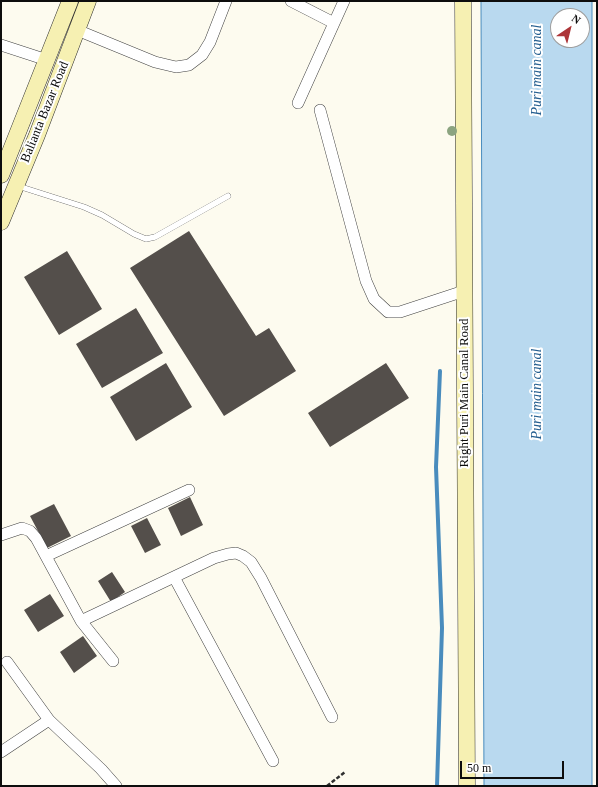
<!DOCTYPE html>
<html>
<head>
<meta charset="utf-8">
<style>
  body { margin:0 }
  #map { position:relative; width:598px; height:787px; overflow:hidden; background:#fdfbef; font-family:Georgia,serif }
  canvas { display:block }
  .frame { position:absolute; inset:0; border:2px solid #0d0d0d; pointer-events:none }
  .north { position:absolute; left:550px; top:8px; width:40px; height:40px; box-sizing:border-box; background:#fff; border:1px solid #9e9e9e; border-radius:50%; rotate:35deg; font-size:11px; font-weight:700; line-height:16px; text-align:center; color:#0d0d0d }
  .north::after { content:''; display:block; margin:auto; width:14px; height:18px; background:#ad3538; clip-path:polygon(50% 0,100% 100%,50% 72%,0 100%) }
  .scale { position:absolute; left:460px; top:761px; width:104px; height:18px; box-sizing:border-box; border:2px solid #0d0d0d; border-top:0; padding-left:5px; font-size:12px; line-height:14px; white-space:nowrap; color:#0d0d0d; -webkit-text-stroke:3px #fff; paint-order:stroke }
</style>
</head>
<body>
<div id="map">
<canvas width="598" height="787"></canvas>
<div class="frame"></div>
<div class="north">N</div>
<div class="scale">50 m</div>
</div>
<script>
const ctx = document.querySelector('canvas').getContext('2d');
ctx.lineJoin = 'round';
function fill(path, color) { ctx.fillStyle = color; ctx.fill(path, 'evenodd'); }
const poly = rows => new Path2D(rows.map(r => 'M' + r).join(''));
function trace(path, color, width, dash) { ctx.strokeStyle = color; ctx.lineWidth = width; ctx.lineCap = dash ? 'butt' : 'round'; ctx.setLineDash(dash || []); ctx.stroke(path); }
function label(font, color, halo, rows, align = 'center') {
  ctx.font = font + ' Georgia,serif'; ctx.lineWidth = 4; ctx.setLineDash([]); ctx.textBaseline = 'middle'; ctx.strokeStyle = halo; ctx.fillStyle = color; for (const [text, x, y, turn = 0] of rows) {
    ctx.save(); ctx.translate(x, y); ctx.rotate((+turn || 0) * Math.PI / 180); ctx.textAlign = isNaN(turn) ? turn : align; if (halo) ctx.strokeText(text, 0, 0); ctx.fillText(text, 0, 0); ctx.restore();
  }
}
const water = poly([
  [481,1,592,1,592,786,484,786,481,1],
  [558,16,582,16,582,40,558,40,558,16]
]);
fill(water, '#b9d9ef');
trace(water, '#498cbd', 1);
trace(poly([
  [437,786,442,628,436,467,440,371]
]), '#498cbd', 4);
fill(poly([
  [189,231,256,336,269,328,296,371,224,416,130,268],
  [67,251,102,309,59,335,24,277],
  [136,308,163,353,102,388,76,344],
  [166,363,192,407,136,441,110,397],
  [386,363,409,398,330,447,308,413],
  [190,497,203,525,181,536,168,508],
  [54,504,71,536,47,548,30,516],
  [147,518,161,545,145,553,131,526],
  [112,572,125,592,111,602,98,581],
  [50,594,64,616,38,632,24,610],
  [83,636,97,656,74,673,60,652]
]), '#544f4b');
const lane = poly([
  [18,186,84,207,102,215,134,234,146,239,155,237,228,196]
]);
const street = poly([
  [291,1,334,23],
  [77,30,155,62,176,67,189,65,202,55,210,42,226,1],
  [1,45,47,60],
  [298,103,344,1],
  [320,110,366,281,374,299,388,312,400,312,464,291],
  [1,535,22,528,30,531,36,538,81,621,113,661],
  [46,556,189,490],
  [174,577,273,761],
  [81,621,214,558,228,554,236,553,243,556,251,562,261,578,332,717],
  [7,662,49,720,101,769,116,786],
  [1,752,49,720]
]);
const secondary = poly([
  [463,1,467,786],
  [1,175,70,1],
  [1,222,37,135,88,1]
]);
trace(lane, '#404040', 6);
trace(street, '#404040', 12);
trace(secondary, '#2f2f2f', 17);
trace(poly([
  [327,786,345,772]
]), '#2f2f2f', 2.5, [4, 2]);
trace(lane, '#fff', 5.5);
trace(street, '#fff', 11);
trace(secondary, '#f6f0b2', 16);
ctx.fillStyle = '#8ca480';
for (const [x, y] of [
  [452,131]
]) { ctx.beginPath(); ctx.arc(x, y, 5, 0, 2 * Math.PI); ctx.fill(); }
label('13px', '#0d0d0d', '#fff', [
  ["Balianta Bazar Road",45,112,-68],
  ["Right Puri Main Canal Road",465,393,-90]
]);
label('italic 14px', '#255f90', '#fff', [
  ["Puri main canal",537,70,-90],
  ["Puri main canal",537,394,-90]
]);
</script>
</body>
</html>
